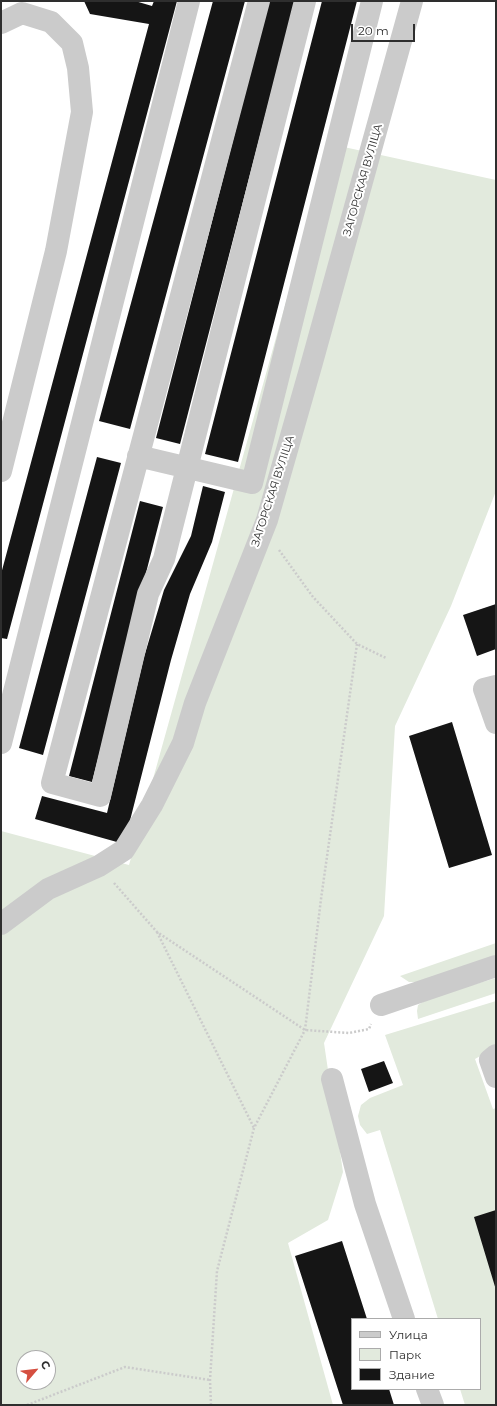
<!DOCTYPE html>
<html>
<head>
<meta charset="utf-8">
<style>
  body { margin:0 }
  #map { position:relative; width:497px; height:1406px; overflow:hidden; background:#fff; font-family:Montserrat,sans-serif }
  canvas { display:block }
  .frame { position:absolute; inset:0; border:2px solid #2e2e2e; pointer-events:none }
  .legend { position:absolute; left:351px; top:1318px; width:130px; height:72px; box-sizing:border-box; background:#fff; border:1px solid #ababab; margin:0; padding:5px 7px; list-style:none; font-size:12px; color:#2e2e2e }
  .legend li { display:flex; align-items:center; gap:8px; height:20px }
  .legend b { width:20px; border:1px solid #ababab }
  .north { position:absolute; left:16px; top:1350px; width:40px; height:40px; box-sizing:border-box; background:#fff; border:1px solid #ababab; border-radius:50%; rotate:62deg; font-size:11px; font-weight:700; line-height:16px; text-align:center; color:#2e2e2e }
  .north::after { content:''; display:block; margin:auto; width:14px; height:18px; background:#d54f40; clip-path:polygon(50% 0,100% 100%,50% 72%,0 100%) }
  .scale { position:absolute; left:351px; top:24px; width:64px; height:18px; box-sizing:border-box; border:2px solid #2e2e2e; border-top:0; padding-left:5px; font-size:12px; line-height:14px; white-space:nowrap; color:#2e2e2e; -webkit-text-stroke:3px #fff; paint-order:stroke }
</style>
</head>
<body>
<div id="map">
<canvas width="497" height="1406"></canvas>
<div class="frame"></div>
<ul class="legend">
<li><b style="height:5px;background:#cbcbcb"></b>Улица</li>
<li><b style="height:11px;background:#e2eadd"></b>Парк</li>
<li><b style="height:11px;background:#151515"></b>Здание</li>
</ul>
<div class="north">С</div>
<div class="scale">20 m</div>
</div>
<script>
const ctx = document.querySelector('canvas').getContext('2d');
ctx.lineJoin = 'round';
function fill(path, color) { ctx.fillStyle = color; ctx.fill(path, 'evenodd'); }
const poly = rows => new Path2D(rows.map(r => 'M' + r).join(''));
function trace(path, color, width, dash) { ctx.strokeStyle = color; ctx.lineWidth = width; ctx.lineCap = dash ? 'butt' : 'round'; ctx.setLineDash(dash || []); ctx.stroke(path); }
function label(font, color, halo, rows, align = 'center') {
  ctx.font = font + ' Montserrat,sans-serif'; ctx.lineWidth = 4; ctx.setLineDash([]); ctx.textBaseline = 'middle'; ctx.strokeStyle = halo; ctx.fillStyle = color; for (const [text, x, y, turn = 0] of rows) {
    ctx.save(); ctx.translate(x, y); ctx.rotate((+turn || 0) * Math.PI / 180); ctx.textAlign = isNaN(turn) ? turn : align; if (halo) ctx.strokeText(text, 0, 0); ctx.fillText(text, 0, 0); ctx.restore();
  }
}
fill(poly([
  [330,144,496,180,496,491,451,606,395,726,384,916,324,1043,343,1172,328,1220,288,1243,333,1405,1,1405,1,831,129,865],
  [24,1358,48,1358,48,1382,24,1382],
  [496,943,496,957,418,982,409,982,400,976],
  [496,978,496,993,418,1019,417,1011,418,1005,423,1002,445,993],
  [496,1001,496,1047,475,1059,493,1109,496,1108,496,1405,465,1405,460,1389,480,1389,480,1319,438,1319,380,1130,367,1134,360,1125,358,1116,361,1105,370,1098,403,1085,385,1035]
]), '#e2eadd');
fill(poly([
  [84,1,135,1,152,6,154,1,177,1,7,639,1,638,1,574,149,24,90,14],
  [213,1,245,1,130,429,99,421],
  [269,1,295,1,180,444,156,438],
  [322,1,357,1,238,462,205,454],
  [97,457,121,463,43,755,19,748],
  [203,486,225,492,212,542,190,594,171,660,124,844,35,819,42,796,107,813,144,657,164,590,191,536],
  [140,501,163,507,92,782,69,776],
  [496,604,496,649,477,656,463,615],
  [452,722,492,855,449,868,409,736],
  [384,1061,393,1083,369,1092,361,1069],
  [496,1210,496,1290,474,1217],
  [342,1241,367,1319,352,1319,352,1389,389,1389,394,1405,343,1405,295,1256]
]), '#151515');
trace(poly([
  [279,550,313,597,357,644,386,658],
  [114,883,157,932,305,1030,349,1033,369,1029,371,1024],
  [157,932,254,1128],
  [27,1405,125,1367,210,1380],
  [211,1405,210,1380,217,1271,254,1128,305,1030,321,899,357,644]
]), '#cbcbcb', 2.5, [2, 2]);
trace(poly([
  [259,1,52,783,100,796,148,594,164,559,305,1],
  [1,23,22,13,51,22,72,43,78,68,82,112,56,251,1,471],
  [138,456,252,483,372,1],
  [496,686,484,689,496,723],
  [1,743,189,1],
  [1,924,48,889,99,866,124,850,152,805,183,743,195,703,267,520,311,366,412,1],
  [381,1005,496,966],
  [496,1055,490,1060,496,1077],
  [332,1079,365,1204,404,1319],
  [427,1389,433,1405]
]), '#cbcbcb', 22);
label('11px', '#2e2e2e', '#fff', [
  ["ЗАГОРСКАЯ ВУЛІЦА",363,180,-74],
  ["ЗАГОРСКАЯ ВУЛІЦА",273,491,-72]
]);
</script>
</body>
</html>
